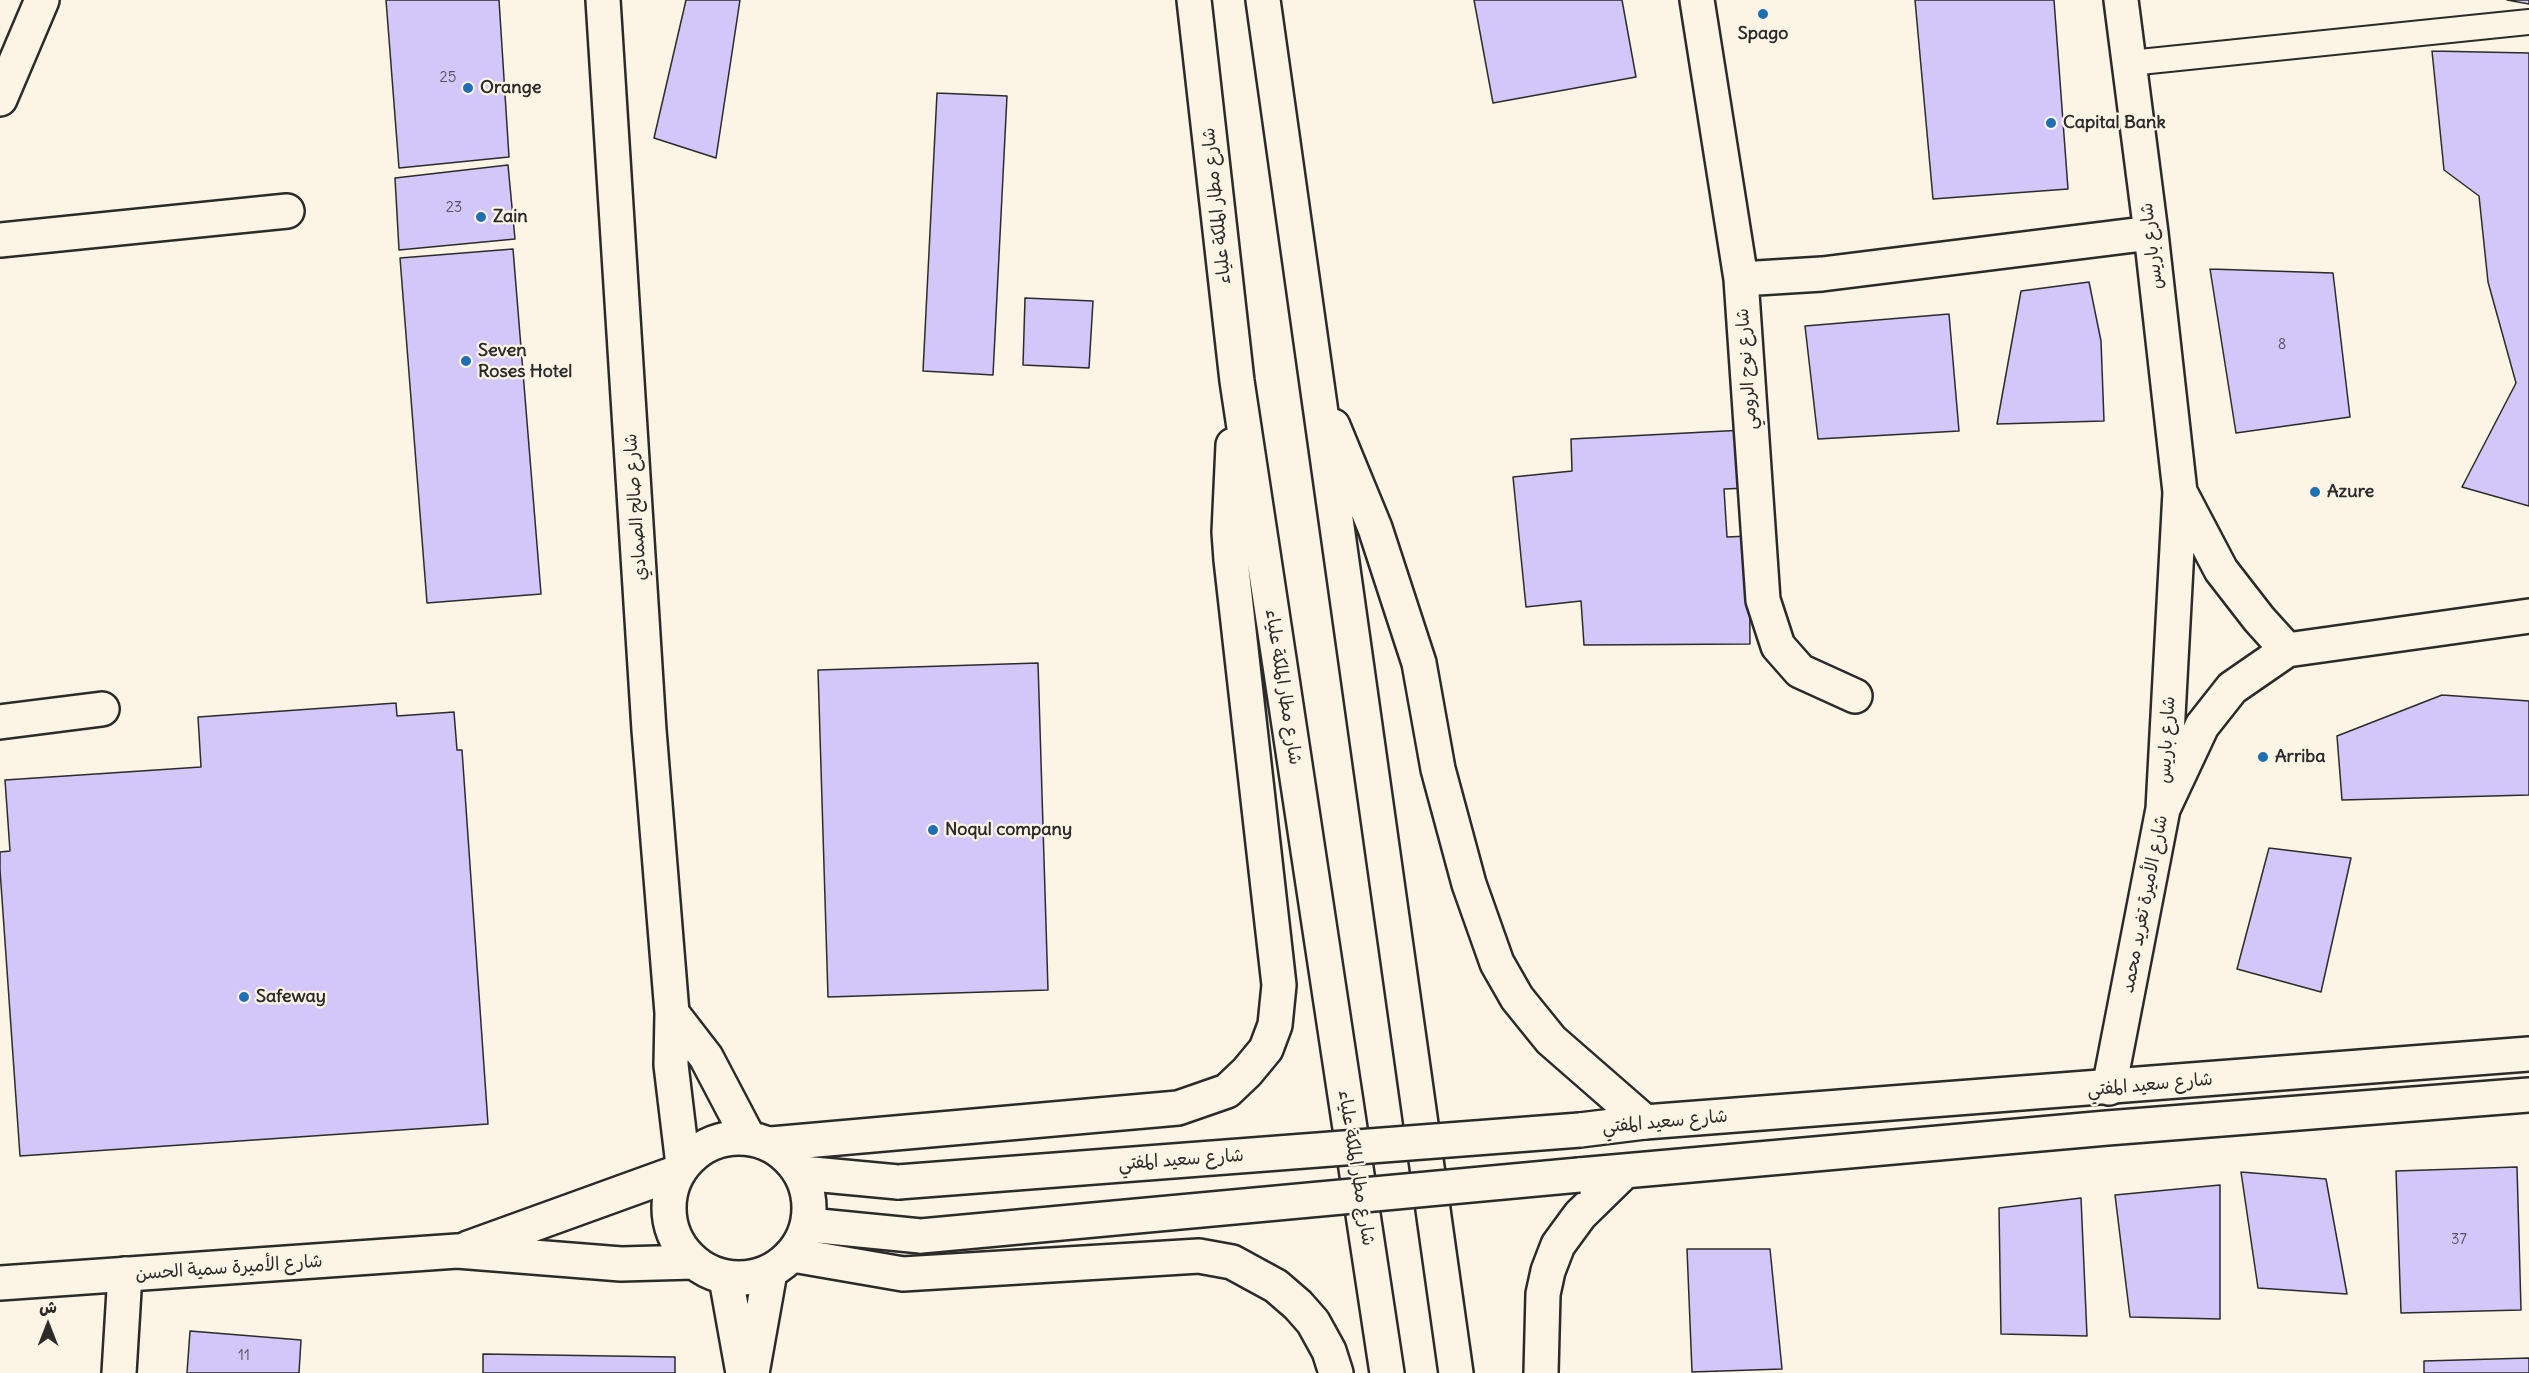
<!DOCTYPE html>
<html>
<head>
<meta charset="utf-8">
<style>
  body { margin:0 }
  #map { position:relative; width:2529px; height:1373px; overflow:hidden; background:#fcf5e5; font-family:Delius,"Playpen Sans Arabic",sans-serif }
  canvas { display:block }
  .north { position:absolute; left:18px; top:1295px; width:60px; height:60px; -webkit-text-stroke:4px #fcf5e5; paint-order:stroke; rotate:0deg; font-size:16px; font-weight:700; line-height:24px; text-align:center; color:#2b2b2b }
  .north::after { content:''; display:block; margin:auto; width:21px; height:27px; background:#2b2b2b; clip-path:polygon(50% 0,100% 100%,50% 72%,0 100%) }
</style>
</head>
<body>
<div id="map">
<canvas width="2529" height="1373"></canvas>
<div class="north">ش</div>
</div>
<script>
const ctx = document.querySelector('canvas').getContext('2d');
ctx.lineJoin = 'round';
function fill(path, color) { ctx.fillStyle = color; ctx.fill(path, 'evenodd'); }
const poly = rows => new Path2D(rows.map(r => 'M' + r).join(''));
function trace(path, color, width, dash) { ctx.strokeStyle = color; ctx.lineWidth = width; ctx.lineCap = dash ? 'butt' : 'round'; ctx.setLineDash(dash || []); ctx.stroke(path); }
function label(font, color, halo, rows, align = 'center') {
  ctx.font = font + ' Delius,"Playpen Sans Arabic",sans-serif'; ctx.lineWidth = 4.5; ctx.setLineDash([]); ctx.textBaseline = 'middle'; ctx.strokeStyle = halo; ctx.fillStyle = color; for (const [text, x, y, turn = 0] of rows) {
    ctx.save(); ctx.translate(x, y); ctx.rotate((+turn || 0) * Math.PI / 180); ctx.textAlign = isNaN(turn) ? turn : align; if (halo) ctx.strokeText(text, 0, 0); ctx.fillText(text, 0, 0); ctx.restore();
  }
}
const building = poly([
  [386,0,499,0,509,157,399,168,386,0],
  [686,0,740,0,716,158,654,138,686,0],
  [1474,0,1622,0,1636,77,1493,103,1474,0],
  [1915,0,2054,0,2068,189,1933,199,1915,0],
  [2507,0,2529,0,2529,4,2507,0],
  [2432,51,2529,53,2529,506,2462,487,2516,383,2488,282,2479,196,2444,170,2432,51],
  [937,93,1007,96,993,375,923,371,937,93],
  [508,165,515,239,399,250,395,178,508,165],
  [513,249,541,594,427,603,400,258,513,249],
  [2210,269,2333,273,2350,417,2236,433,2210,269],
  [2089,282,2101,341,2104,421,1997,424,2021,291,2089,282],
  [1025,298,1093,301,1089,368,1023,365,1025,298],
  [1949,314,1959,431,1818,439,1805,326,1949,314],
  [1744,430,1747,488,1724,489,1727,537,1749,536,1750,644,1584,645,1581,601,1526,607,1513,477,1572,471,1571,439,1744,430],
  [1038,663,1048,990,828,997,818,670,1038,663],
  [2442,695,2529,701,2529,795,2342,800,2337,736,2442,695],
  [396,703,397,716,454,712,457,750,462,750,488,1124,20,1156,0,870,0,852,10,851,5,780,201,767,198,717,396,703],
  [2269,848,2351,858,2321,992,2237,969,2269,848],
  [2517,1167,2521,1310,2401,1313,2396,1171,2517,1167],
  [2241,1172,2326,1179,2347,1294,2258,1288,2241,1172],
  [2220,1185,2220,1319,2130,1317,2115,1195,2220,1185],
  [2081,1198,2087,1336,2001,1334,1999,1208,2081,1198],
  [1687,1249,1770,1249,1782,1369,1692,1372,1687,1249],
  [190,1331,301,1340,299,1373,187,1373,190,1331],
  [483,1354,675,1357,675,1373,483,1373,483,1354],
  [2529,1358,2529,1373,2424,1373,2424,1361,2529,1358]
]);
fill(building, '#d3c6f8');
trace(building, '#2b2b2b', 1.5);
const service = poly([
  [2130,63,2529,22]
]);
const minor = poly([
  [603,0,649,730,672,1013,671,1065,683,1165],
  [1697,0,1741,279,1763,600,1778,646,1800,671,1855,696],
  [2121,0,2151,233,2180,492,2163,809],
  [0,99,42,0],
  [0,240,287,211],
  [1741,279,1822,274,2151,233],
  [2180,492,2221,570,2259,619,2287,650],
  [0,722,102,709],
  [672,1013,706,1057,748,1137],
  [2109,1088,2163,809,2202,726,2232,688,2287,650,2529,616],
  [726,1278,743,1373],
  [119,1373,125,1274],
  [752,1373,770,1272]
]);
const tertiary = poly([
  [1580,1130,1645,1122,2529,1054],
  '669 1208a70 70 0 1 1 140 0a70 70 0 1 1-140 0Z',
  [802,1173,898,1182],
  [1579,1175,2107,1128,2529,1095],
  [809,1225,921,1236],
  [468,1248,678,1172],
  [0,1283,457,1251,621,1264,693,1262]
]);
const motorway = poly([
  [1194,0,1237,381,1387,1373],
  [1263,0,1456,1373],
  [1333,426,1375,528,1419,663,1438,769,1469,884,1497,963,1517,998,1551,1040,1645,1122],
  [771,1144,1178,1108,1227,1091,1247,1072,1266,1049,1275,1025,1279,985,1231,560,1229,532,1233,445],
  [793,1255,903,1274,1199,1256,1232,1262,1276,1286,1298,1305,1313,1322,1329,1351,1336,1373],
  [1541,1373,1543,1294,1548,1271,1558,1245,1580,1215,1623,1173]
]);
trace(service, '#2b2b2b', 28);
trace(minor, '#2b2b2b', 38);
trace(tertiary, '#2b2b2b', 38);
trace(motorway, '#2b2b2b', 38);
trace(service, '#fcf5e5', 24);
trace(minor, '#fcf5e5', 33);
trace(tertiary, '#fcf5e5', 33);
trace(motorway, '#fcf5e5', 33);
const tertiaryBridge = poly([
  [898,1182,1580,1130],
  [921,1236,1579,1175]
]);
trace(tertiaryBridge, '#2b2b2b', 38, []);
trace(tertiaryBridge, '#fcf5e5', 33);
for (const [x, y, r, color] of [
  [1763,14,6,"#1f6fb2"],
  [468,88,6,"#1f6fb2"],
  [2051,123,6,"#1f6fb2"],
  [481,217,6,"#1f6fb2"],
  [466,361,6,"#1f6fb2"],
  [2315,492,6,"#1f6fb2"],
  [2263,757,6,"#1f6fb2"],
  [933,830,6,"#1f6fb2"],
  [244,997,6,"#1f6fb2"]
]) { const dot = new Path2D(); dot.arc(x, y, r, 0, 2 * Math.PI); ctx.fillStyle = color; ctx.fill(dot); trace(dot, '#fcf5e5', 2); }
label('15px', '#55525e', null, [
  ["25",448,78],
  ["23",454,208],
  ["8",2282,345],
  ["37",2459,1240],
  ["11",244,1356]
]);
label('bold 18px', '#2b2b2b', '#fcf5e5', [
  ["Spago",1763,34,"center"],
  ["Orange",480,88],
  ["Capital Bank",2063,123],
  ["Zain",493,217],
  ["Seven",478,351],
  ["Roses Hotel",478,372],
  ["Azure",2327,492],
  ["Arriba",2275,757],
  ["Noqul company",945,830],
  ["Safeway",256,997]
], 'left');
label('18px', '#2b2b2b', '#fcf5e5', [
  ["شارع مطار الملكة علياء",1217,206,-96],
  ["شارع باريس",2152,246,-97],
  ["شارع نوح الرومي",1747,369,-94],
  ["شارع صالح الصمادي",636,507,-94],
  ["شارع مطار الملكة علياء",1283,687,81],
  ["شارع باريس",2167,740,-87],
  ["شارع الأميرة تغريد محمد",2145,904,-79],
  ["شارع سعيد المفتي",2150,1085,-5],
  ["شارع سعيد المفتي",1665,1122,-5],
  ["شارع سعيد المفتي",1181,1160,-4],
  ["شارع مطار الملكة علياء",1356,1168,81],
  ["شارع الأميرة سمية الحسن",229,1268,-4]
]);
</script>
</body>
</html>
